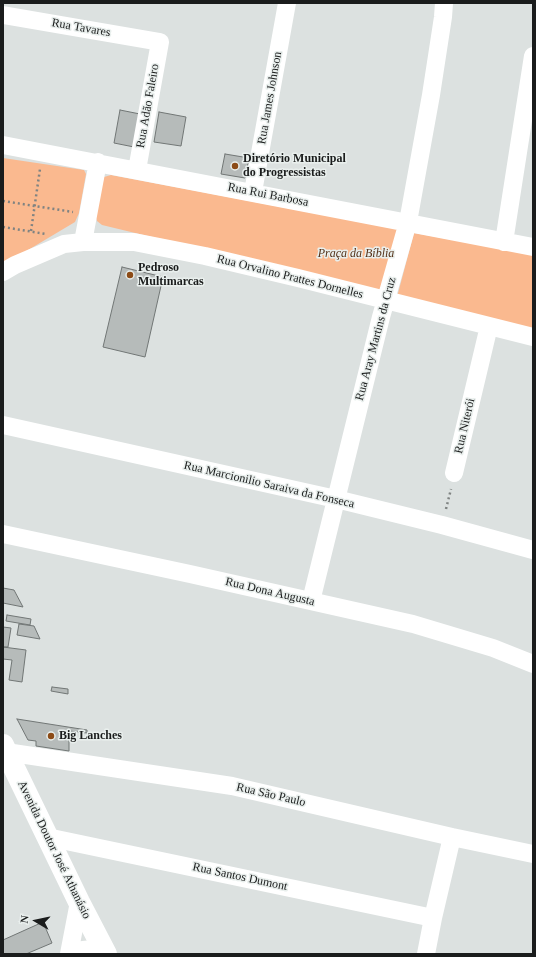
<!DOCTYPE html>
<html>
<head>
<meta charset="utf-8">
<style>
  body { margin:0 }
  #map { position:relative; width:536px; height:957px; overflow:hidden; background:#dce1e0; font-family:Georgia,serif }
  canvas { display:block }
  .frame { position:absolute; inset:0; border:4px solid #1a1c1c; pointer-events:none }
  .north { position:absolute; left:16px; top:901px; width:40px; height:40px; -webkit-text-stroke:3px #e9efed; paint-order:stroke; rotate:279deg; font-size:11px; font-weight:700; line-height:16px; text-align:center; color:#1a1c1c }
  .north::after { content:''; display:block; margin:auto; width:14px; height:18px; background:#1a1c1c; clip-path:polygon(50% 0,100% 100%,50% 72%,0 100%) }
</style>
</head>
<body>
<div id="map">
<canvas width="536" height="957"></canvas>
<div class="frame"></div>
<div class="north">N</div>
</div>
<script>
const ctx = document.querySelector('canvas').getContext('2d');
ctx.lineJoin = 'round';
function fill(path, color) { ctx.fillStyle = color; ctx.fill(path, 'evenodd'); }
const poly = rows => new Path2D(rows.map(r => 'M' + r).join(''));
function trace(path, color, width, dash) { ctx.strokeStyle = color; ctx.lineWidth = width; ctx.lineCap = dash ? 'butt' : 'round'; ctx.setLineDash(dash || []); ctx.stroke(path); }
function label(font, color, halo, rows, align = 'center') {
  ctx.font = font + ' Georgia,serif'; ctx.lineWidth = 3; ctx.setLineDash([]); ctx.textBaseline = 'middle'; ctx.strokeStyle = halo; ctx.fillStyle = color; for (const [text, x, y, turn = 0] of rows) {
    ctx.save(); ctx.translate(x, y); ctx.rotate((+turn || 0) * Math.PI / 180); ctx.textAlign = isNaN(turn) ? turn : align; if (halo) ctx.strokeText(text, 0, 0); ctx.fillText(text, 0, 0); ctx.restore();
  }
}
fill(poly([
  [3,158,84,170,86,174,79,213,75,222,3,265],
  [111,175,398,229,380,292,102,225,97,221,94,212,104,177],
  [414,233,533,254,533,330,397,297]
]), '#fab98f');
const building = poly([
  [120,110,140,114,134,147,114,143,120,110],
  [159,112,186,117,181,146,154,142,159,112],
  [225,154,249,158,245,178,221,174,225,154],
  [122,267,163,277,145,357,103,347,122,267],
  [3,588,14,590,23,607,3,603,3,588],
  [7,615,31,619,30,625,6,621,7,615],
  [19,624,34,626,40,639,17,635,19,624],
  [3,627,11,628,8,647,3,647,3,627],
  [3,647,26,650,22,682,9,680,12,660,3,659,3,647],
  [52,687,68,689,68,694,51,691,52,687],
  [17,719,87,730,87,733,69,731,69,751,36,746,36,741,28,740,17,719],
  [43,922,52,943,26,954,3,954,3,940,43,922]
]);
fill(building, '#b6bbba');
trace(building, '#717675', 1);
trace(poly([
  [3,201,73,212],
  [3,227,46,234],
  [31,231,40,169],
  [446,509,451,489]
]), '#7f8382', 2.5, [2, 3]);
trace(poly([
  [3,15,160,42,137,170],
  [3,145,533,247],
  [253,192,287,3],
  [83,242,98,162],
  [504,242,533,56],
  [3,272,15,265,64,244,83,242,134,242,205,256,298,278,533,337],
  [3,425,336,499,442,525,533,550],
  [454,473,489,326],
  [3,534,190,574,413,624,493,648,533,664],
  [311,601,381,317,408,222,431,95,443,17,444,3],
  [6,752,232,786,452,837,533,854],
  [47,837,433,918],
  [69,954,79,902],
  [73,954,83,950,103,948],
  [426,954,433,918,452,837]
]), '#fff', 18);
trace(poly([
  [3,745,79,902,106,954]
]), '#fff', 22);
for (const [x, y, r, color] of [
  [235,166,4,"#8c4b17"],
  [130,275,4,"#8c4b17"],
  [51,736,4,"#8c4b17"]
]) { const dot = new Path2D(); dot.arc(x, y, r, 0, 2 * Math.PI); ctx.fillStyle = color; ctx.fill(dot); trace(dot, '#e9efed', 1.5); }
label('12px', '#1a1c1c', '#e9efed', [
  ["Rua Tavares",81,28,10],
  ["Rua James Johnson",270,98,-80],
  ["Rua Adão Faleiro",148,106,-80],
  ["Rua Rui Barbosa",268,195,11],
  ["Rua Orvalino Prattes Dornelles",290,277,14],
  ["Rua Aray Martins da Cruz",376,339,-75],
  ["Rua Niterói",465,426,-77],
  ["Rua Marcionilio Saraiva da Fonseca",269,485,13],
  ["Rua Dona Augusta",270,592,13],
  ["Rua São Paulo",271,795,13],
  ["Avenida Doutor José Athanásio",54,850,64],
  ["Rua Santos Dumont",240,877,12]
]);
label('bold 12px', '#1a1c1c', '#e9efed', [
  ["Diretório Municipal",243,159],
  ["do Progressistas",243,173],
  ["Pedroso",138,268],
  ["Multimarcas",138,282],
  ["Big Lanches",59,736]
], 'left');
label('italic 12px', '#553219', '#e9efed', [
  ["Praça da Bíblia",356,254]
]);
</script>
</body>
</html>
